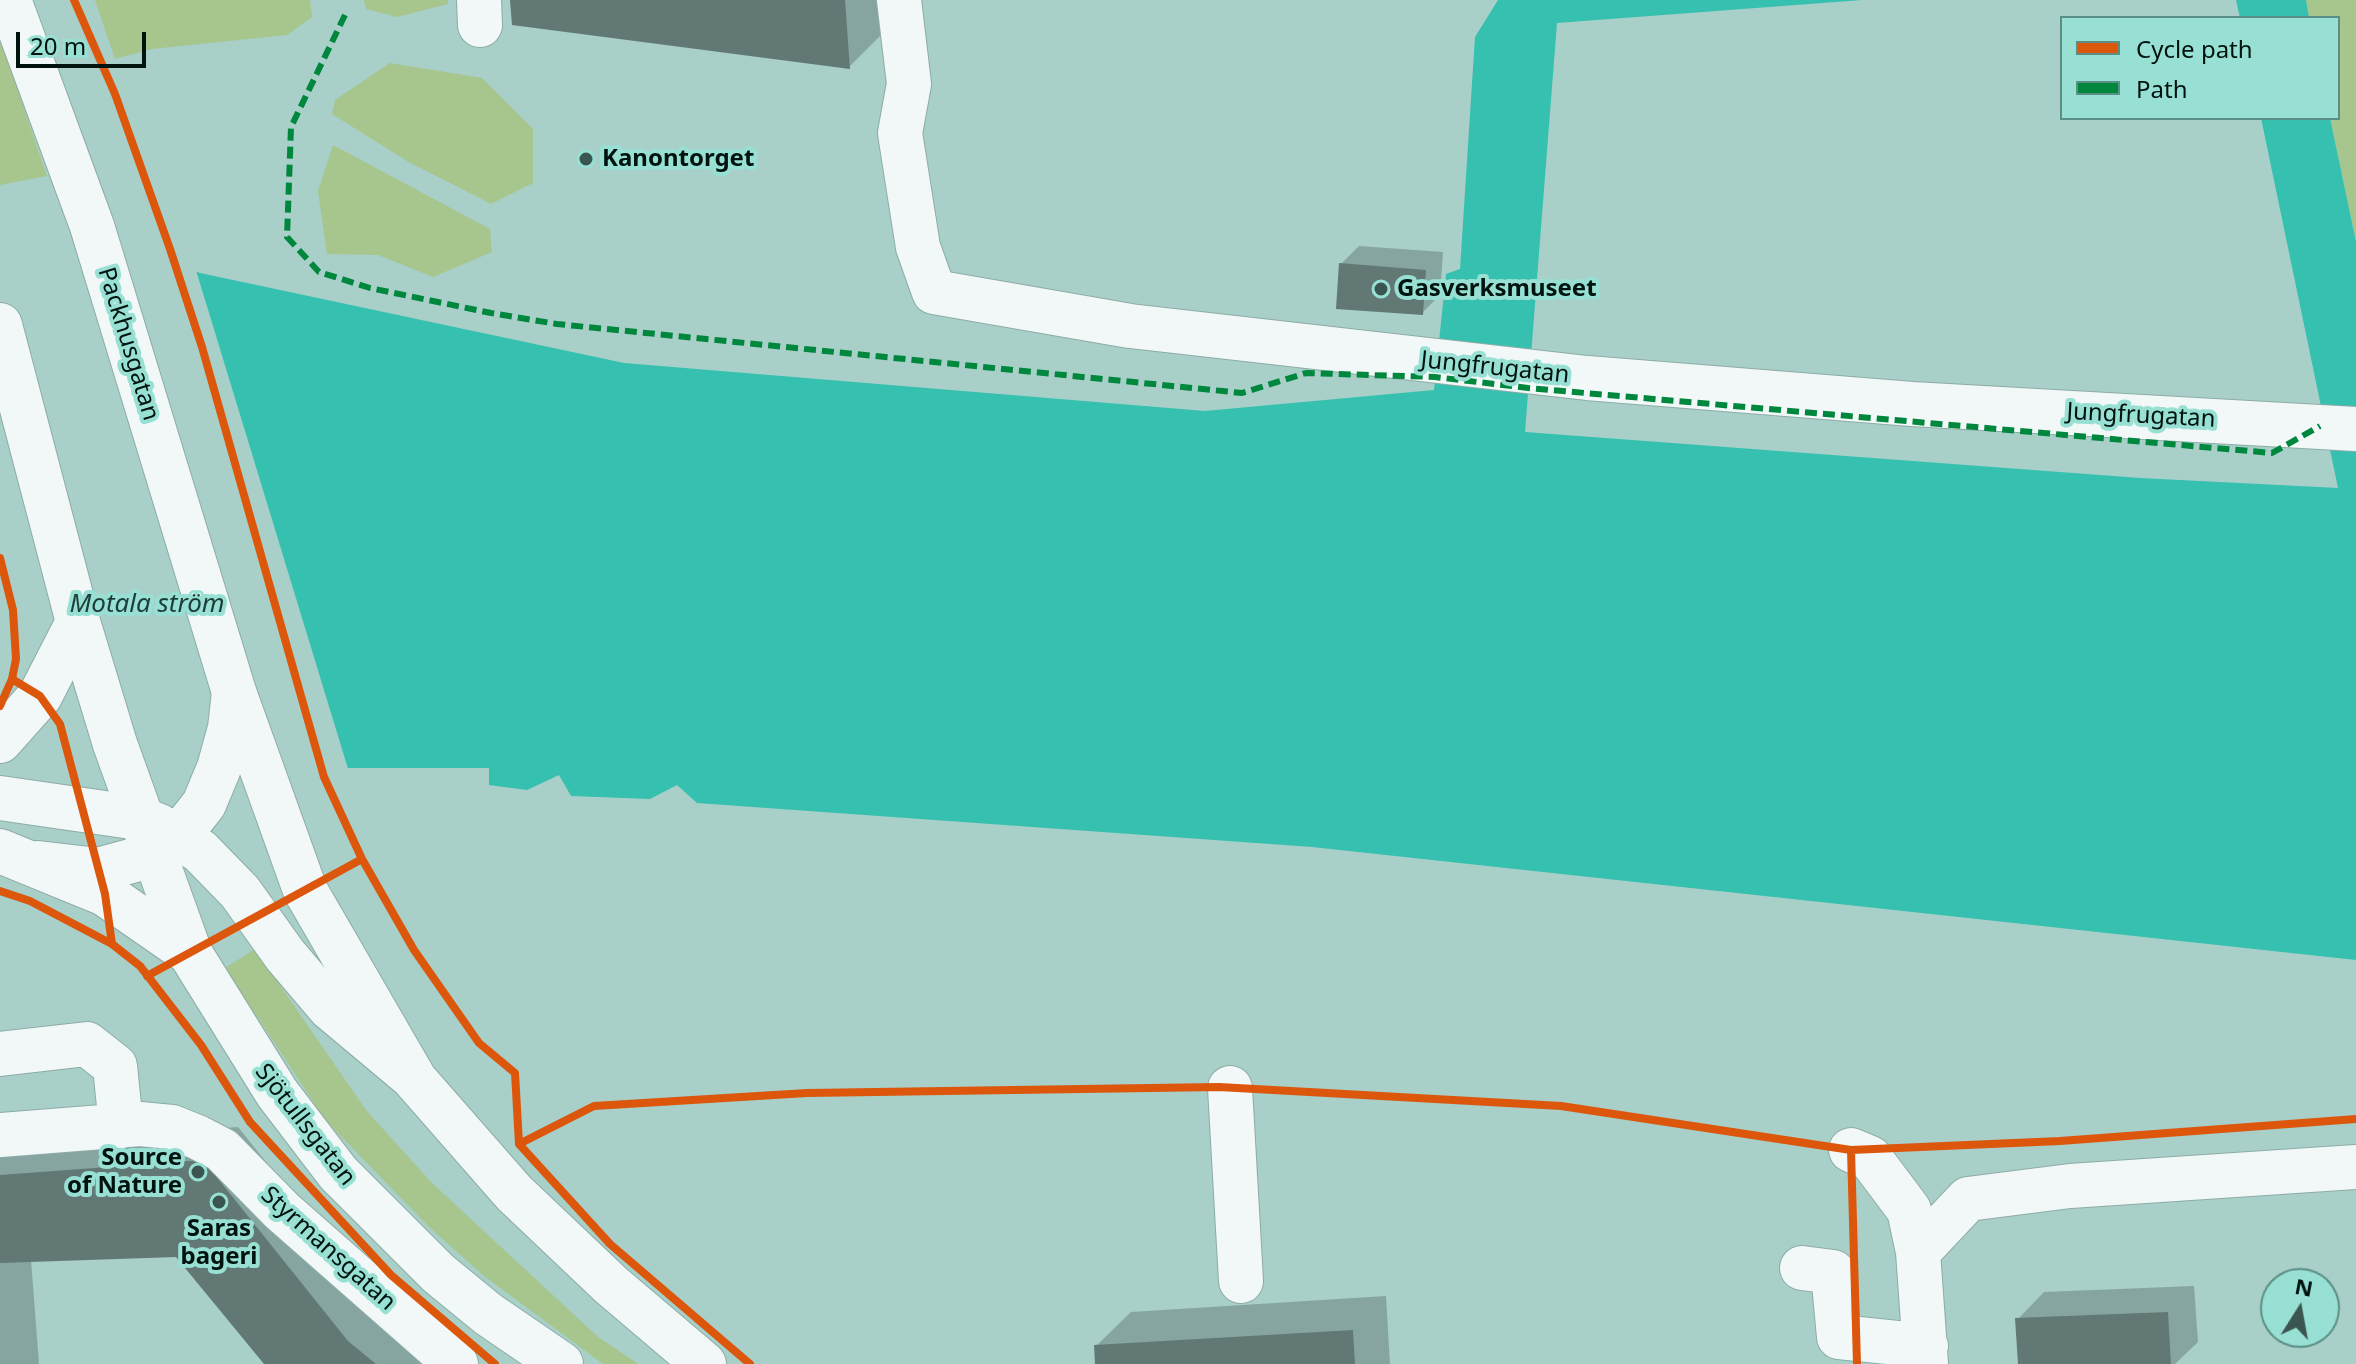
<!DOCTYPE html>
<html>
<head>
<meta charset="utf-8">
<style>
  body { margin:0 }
  #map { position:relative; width:2356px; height:1364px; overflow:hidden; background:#a8cfc8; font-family:"Noto Sans",sans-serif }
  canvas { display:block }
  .legend { position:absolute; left:2060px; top:16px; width:280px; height:104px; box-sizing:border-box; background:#97e0d3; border:2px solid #5b8e85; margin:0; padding:10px 14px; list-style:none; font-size:24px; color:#00130f }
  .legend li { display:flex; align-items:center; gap:16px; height:40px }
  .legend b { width:40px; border:2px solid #5b8e85 }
  .north { position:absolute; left:2260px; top:1268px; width:80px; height:80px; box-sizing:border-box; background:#97e0d3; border:2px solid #5b8e85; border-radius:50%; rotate:11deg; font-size:22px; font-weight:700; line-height:32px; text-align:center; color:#00130f }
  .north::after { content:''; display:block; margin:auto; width:28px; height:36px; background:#3b5550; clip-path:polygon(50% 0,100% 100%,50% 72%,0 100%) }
  .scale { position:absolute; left:16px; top:32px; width:130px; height:36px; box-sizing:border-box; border:4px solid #00130f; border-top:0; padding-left:10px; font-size:24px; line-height:28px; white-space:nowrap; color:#00130f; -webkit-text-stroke:6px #97e0d3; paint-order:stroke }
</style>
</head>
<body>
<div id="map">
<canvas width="2356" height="1364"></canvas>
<ul class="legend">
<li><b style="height:10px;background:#dc560c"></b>Cycle path</li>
<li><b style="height:10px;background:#00873e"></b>Path</li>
</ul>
<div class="north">N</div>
<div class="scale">20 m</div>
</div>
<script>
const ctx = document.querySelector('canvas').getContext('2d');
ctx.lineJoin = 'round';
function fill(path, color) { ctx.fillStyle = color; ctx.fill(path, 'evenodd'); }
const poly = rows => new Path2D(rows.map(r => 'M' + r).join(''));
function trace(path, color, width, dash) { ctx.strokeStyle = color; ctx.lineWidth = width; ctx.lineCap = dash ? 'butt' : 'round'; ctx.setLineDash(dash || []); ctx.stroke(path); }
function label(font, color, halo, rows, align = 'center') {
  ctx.font = font + ' "Noto Sans",sans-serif'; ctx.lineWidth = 8; ctx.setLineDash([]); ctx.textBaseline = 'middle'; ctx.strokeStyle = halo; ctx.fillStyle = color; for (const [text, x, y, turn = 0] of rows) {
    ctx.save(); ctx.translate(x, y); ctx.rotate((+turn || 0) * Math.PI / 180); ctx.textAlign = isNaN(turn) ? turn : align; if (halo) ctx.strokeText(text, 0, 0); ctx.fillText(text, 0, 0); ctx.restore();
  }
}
fill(poly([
  [95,0,310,0,312,17,287,35,152,49,115,59],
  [364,0,448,0,448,4,397,17,366,9],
  [2306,0,2356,0,2356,242,2330,118,2338,118,2338,18,2309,18],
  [0,38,47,176,0,185],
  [390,63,482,78,533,129,533,183,491,204,407,161,332,114,335,100],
  [333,145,490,229,492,252,433,277,378,255,327,254,318,191],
  [255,949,366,1110,431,1182,597,1336,638,1364,603,1364,484,1276,430,1228,326,1121,225,968]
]), '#a6c68e');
fill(poly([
  [1498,0,1862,0,1557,23,1525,432,2140,478,2338,488,2261,118,2330,118,2356,242,2356,960,1312,847,697,803,677,785,650,799,571,796,559,775,527,790,489,785,489,768,349,768,0,741,0,209,200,273,624,363,1205,411,1434,390,1446,274,1460,269,1475,37],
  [2236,0,2306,0,2309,18,2240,18]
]), '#35c0b0');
fill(poly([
  [0,205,195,267,349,772,0,745]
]), '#a8cfc8');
fill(poly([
  [512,0,881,0,884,32,850,66],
  [1359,246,1443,252,1440,295,1422,313,1341,264],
  [238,1127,382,1307,450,1364,267,1364,177,1255,31,1260,39,1364,0,1364,0,1144],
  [2194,1286,2198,1342,2175,1364,2020,1364,2018,1319,2044,1292],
  [1386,1296,1390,1364,1097,1364,1096,1346,1131,1312]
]), '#0003');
fill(poly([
  [510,0,845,0,850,69,512,25],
  [1339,263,1426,270,1423,315,1336,309],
  [203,1160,348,1341,376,1364,264,1364,176,1257,0,1263,0,1175],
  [2168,1312,2171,1364,2018,1364,2015,1318],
  [1353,1330,1355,1364,1095,1364,1094,1345]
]), '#627874');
const minor = poly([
  [479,0,480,25],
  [899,0,909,84,900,133,918,247,934,292,1130,326,1587,378,1912,404,2356,429],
  [0,798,139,818,159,826,200,851,240,892,285,955,330,1008,410,1075],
  [0,851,105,894,190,953],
  [38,863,98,870,153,855,178,837,204,804,219,768,230,728,234,692],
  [0,1054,87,1044,115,1066,121,1126],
  [1230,1088,1241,1281],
  [0,1135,140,1124,172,1127,197,1137,222,1150,282,1211,456,1364],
  [1851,1150,1870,1158,1909,1210,1918,1252,1926,1364],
  [1918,1252,1968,1199,2070,1186,2356,1167],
  [1802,1268,1833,1272,1839,1337,1926,1346]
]);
const major = poly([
  [9,0,92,226,234,692,305,890,415,1080,514,1193,611,1285,704,1364],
  [0,325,78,622,115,744,190,953,277,1093,338,1173,438,1273,488,1314,561,1364],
  [0,741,40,696,78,622]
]);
trace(minor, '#8daca7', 46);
trace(major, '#8daca7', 46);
trace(minor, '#f2f8f7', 44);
trace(major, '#f2f8f7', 44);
trace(poly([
  [345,15,291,127,287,237,319,272,370,288,491,313,557,324,1242,393,1306,373,1435,377,1528,388,2272,453,2320,426]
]), '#00873e', 6, [12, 6]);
trace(poly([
  [74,0,115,94,170,249,202,347,324,777,362,859,414,950,479,1043,515,1073,519,1144,610,1244,750,1364],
  [0,558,13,610,16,659,12,679,0,706],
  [12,679,40,696,60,724,105,894,112,944],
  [0,891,30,901,112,944,140,966,201,1045,250,1122,391,1275,495,1364],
  [147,976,362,859],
  [519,1144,594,1106,807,1093,1219,1087,1561,1106,1851,1150,2060,1141,2356,1119],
  [1851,1150,1857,1364]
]), '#dc560c', 8);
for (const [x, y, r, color] of [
  [586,159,8,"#3b5550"],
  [1381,289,8,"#3b5550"],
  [198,1172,8,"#3b5550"],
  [219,1202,8,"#3b5550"]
]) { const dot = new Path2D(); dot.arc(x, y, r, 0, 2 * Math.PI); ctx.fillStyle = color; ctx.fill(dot); trace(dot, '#97e0d3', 3); }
label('bold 24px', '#00130f', '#97e0d3', [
  ["Kanontorget",602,159],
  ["Gasverksmuseet",1397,289],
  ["Source",182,1158,"right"],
  ["of Nature",182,1186,"right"],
  ["Saras",219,1229,"center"],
  ["bageri",219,1257,"center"]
], 'left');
label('24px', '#00130f', '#97e0d3', [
  ["Packhusgatan",128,344,73],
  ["Jungfrugatan",1495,368,6],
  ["Jungfrugatan",2141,416,3],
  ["Sjötullsgatan",305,1125,52],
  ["Styrmansgatan",328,1249,42]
]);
label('italic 26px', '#1f3d38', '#97e0d3', [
  ["Motala ström",147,605]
]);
</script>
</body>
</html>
